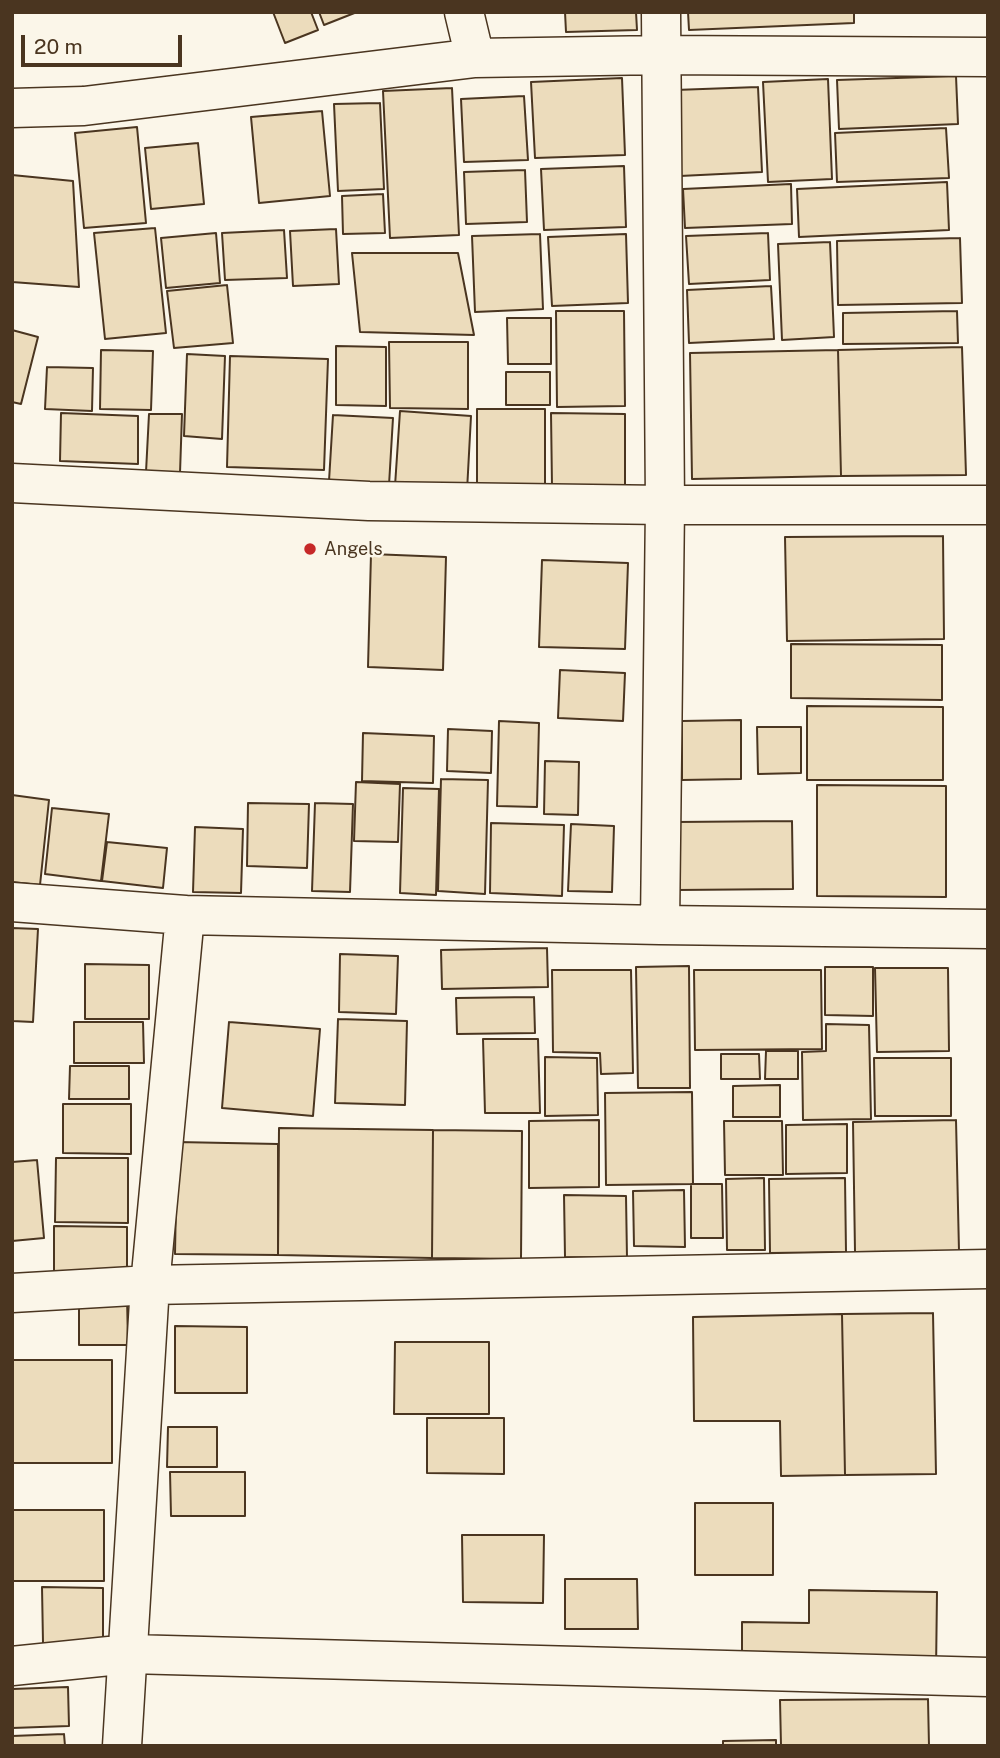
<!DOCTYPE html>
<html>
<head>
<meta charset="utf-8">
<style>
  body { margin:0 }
  #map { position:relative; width:1000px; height:1758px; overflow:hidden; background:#fbf6e9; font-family:"Public Sans",sans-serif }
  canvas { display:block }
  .frame { position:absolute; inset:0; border:14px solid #4a3520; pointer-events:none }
  .scale { position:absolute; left:21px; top:35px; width:161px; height:32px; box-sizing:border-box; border:4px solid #4a3520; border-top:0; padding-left:9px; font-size:21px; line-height:24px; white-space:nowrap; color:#4a3520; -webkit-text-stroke:5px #fbf6e9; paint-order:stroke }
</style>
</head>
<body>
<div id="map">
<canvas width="1000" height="1758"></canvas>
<div class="frame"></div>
<div class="scale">20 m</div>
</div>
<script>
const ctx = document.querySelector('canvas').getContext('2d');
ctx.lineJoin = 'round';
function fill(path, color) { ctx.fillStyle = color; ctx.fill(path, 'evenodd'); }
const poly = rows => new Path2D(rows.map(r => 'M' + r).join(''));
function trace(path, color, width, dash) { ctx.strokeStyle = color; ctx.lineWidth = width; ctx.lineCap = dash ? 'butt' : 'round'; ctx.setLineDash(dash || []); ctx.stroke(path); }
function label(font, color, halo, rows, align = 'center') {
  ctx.font = font + ' "Public Sans",sans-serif'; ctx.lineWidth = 5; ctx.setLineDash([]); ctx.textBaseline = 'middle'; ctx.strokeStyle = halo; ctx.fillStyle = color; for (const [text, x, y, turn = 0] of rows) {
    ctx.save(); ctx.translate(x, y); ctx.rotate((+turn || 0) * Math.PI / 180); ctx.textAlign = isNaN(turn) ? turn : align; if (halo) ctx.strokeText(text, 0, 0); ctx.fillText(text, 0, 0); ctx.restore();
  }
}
const building = poly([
  [273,12,311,12,318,30,285,43,273,12],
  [319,12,357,12,324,25,319,12],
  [565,12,636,12,637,30,566,32,565,12],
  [688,12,854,12,854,23,689,30,688,12],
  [956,76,958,124,839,129,837,80,956,76],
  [622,78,625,155,535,158,531,82,622,78],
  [828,79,832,179,768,182,763,82,828,79],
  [758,87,762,172,680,176,675,90,758,87],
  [452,88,459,235,390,238,383,91,452,88],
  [524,96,528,160,464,162,461,99,524,96],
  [380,103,384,189,338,191,334,104,380,103],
  [322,111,330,196,259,203,251,117,322,111],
  [137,127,146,223,84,228,75,133,137,127],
  [946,128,949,178,837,182,835,133,946,128],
  [198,143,204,204,151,209,145,148,198,143],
  [624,166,626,227,544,230,541,169,624,166],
  [525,170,527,222,466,224,464,172,525,170],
  [12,175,73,181,79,287,12,282,12,175],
  [947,182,949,230,799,237,797,189,947,182],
  [791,184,792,224,685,228,683,189,791,184],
  [383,194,385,233,343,234,342,196,383,194],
  [155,228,166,333,105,339,94,233,155,228],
  [336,229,339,284,293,286,290,231,336,229],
  [284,230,287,278,225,280,222,233,284,230],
  [216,233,220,283,166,288,161,238,216,233],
  [768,233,770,280,689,284,686,236,768,233],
  [540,234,543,309,475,312,472,236,540,234],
  [626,234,628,303,552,306,548,237,626,234],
  [960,238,962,303,838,305,837,241,960,238],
  [830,242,834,337,782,340,778,244,830,242],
  [352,253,458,253,474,335,360,332,352,253],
  [227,285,233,343,174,348,167,291,227,285],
  [771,286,774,339,689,343,687,290,771,286],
  [556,311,624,311,625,406,557,407,556,311],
  [957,311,958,343,843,344,843,313,957,311],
  [507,318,551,318,551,364,508,364,507,318],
  [12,330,38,337,21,404,12,402,12,330],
  [389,342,468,342,468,409,390,408,389,342],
  [336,346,386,347,386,406,336,405,336,346],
  [962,347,966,475,841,476,838,350,962,347],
  [101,350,153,351,151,410,100,409,101,350],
  [838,350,841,476,692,479,690,353,838,350],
  [187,354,225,356,222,439,184,436,187,354],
  [230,356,328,359,324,470,227,467,230,356],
  [47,367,93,368,92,411,45,409,47,367],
  [506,372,550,372,550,405,506,405,506,372],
  [477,409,545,409,545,494,477,494,477,409],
  [400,411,471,416,467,491,395,486,400,411],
  [61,413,138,416,138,464,60,461,61,413],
  [551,413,625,414,625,487,552,487,551,413],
  [149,414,182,414,180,473,146,472,149,414],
  [333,415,393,418,389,485,329,481,333,415],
  [943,536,944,639,787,641,785,537,943,536],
  [371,554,446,557,443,670,368,667,371,554],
  [542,560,628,563,625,649,539,647,542,560],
  [791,644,942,645,942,700,791,698,791,644],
  [560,670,625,673,623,721,558,718,560,670],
  [807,706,943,707,943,780,807,780,807,706],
  [741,720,741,779,682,780,682,721,741,720],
  [499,721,539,723,537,807,497,806,499,721],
  [757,727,801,727,801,773,758,774,757,727],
  [448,729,492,731,491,773,447,771,448,729],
  [363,733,434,736,433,783,362,781,363,733],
  [545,761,579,762,578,815,544,814,545,761],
  [441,779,488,780,485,894,438,891,441,779],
  [356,782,400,784,398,842,354,841,356,782],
  [817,785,946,786,946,897,817,896,817,785],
  [403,788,439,789,436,895,400,893,403,788],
  [12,795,49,800,40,885,12,882,12,795],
  [248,803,309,804,307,868,247,866,248,803],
  [315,803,353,804,350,892,312,891,315,803],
  [52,808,109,814,101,881,45,874,52,808],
  [792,821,793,889,677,890,676,822,792,821],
  [491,823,564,825,562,896,490,893,491,823],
  [571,824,614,826,612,892,568,891,571,824],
  [195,827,243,829,241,893,193,892,195,827],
  [107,842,167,848,163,888,102,881,107,842],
  [12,928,38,929,33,1022,12,1021,12,928],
  [547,948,548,987,442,989,441,950,547,948],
  [340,954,398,956,396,1014,339,1012,340,954],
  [85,964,149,965,149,1019,85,1019,85,964],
  [689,966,690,1088,638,1088,636,967,689,966],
  [825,967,873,967,873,1016,825,1015,825,967],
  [875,968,948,968,949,1051,877,1052,875,968],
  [552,970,631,970,633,1073,601,1074,600,1053,553,1052,552,970],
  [694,970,821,970,822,1049,695,1050,694,970],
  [534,997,535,1033,457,1034,456,998,534,997],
  [338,1019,407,1021,405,1105,335,1103,338,1019],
  [74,1022,143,1022,144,1063,74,1063,74,1022],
  [229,1022,320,1029,313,1116,222,1108,229,1022],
  [826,1024,869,1025,871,1119,803,1120,802,1052,826,1051,826,1024],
  [483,1039,538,1039,540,1113,485,1113,483,1039],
  [766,1051,798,1051,798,1079,765,1079,766,1051],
  [721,1054,759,1054,760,1079,721,1079,721,1054],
  [545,1057,597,1058,598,1115,545,1116,545,1057],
  [874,1058,951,1058,951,1116,875,1116,874,1058],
  [70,1066,129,1066,129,1099,69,1099,70,1066],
  [780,1085,780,1117,733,1117,733,1086,780,1085],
  [692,1092,693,1184,606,1185,605,1093,692,1092],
  [63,1104,131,1104,131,1154,63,1153,63,1104],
  [599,1120,599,1187,529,1188,529,1121,599,1120],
  [956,1120,959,1251,855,1252,853,1122,956,1120],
  [724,1121,782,1121,783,1175,725,1175,724,1121],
  [847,1124,847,1173,786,1174,786,1125,847,1124],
  [279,1128,433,1130,432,1258,278,1255,279,1128],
  [433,1130,522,1131,521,1259,432,1258,433,1130],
  [177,1142,278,1144,278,1255,175,1254,177,1142],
  [56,1158,128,1158,128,1223,55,1222,56,1158],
  [37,1160,44,1238,12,1241,12,1162,37,1160],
  [764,1178,765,1250,727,1250,726,1179,764,1178],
  [845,1178,846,1252,770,1253,769,1179,845,1178],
  [691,1184,722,1184,723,1238,691,1238,691,1184],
  [684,1190,685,1247,634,1246,633,1191,684,1190],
  [564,1195,626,1196,627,1258,565,1257,564,1195],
  [54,1226,127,1227,127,1272,54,1272,54,1226],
  [79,1295,127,1296,128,1345,79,1345,79,1295],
  [933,1313,936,1474,845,1475,842,1314,933,1313],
  [842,1314,845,1475,781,1476,780,1421,694,1421,693,1317,842,1314],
  [175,1326,247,1327,247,1393,175,1393,175,1326],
  [395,1342,489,1342,489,1414,394,1414,395,1342],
  [12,1360,112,1360,112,1463,12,1463,12,1360],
  [427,1418,504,1418,504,1474,427,1473,427,1418],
  [168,1427,217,1427,217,1467,167,1467,168,1427],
  [170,1472,245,1472,245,1516,171,1516,170,1472],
  [695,1503,773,1503,773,1575,695,1575,695,1503],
  [12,1510,104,1510,104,1581,12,1581,12,1510],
  [462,1535,544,1535,543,1603,463,1602,462,1535],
  [565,1579,637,1579,638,1629,565,1629,565,1579],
  [42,1587,103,1588,103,1644,43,1643,42,1587],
  [809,1590,937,1592,936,1671,742,1667,742,1622,809,1623,809,1590],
  [68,1687,69,1726,12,1728,12,1689,68,1687],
  [928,1699,929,1746,781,1746,780,1700,928,1699],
  [64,1734,65,1746,12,1746,12,1736,64,1734],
  [776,1740,776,1746,723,1746,723,1741,776,1740]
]);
fill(building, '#ecdcbc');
trace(building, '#4a3520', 2);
const minor = poly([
  [464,12,475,58],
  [12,108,84,106,475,58,661,55,988,57],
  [12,483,369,501,665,505,988,505],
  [12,902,185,915,660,925,988,929],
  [660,925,665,505,661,12],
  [12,1293,150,1285,988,1269],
  [12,1666,129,1654,988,1677],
  [122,1746,150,1285,185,915]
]);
trace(minor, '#4a3520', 41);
trace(minor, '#fbf6e9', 38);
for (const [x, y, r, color] of [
  [310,549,7,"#c62828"]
]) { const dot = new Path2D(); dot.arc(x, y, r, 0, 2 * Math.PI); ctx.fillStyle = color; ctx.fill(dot); trace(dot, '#fbf6e9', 2.5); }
label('18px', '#4a3520', '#fbf6e9', [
  ["Angels",324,549]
], 'left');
</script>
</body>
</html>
